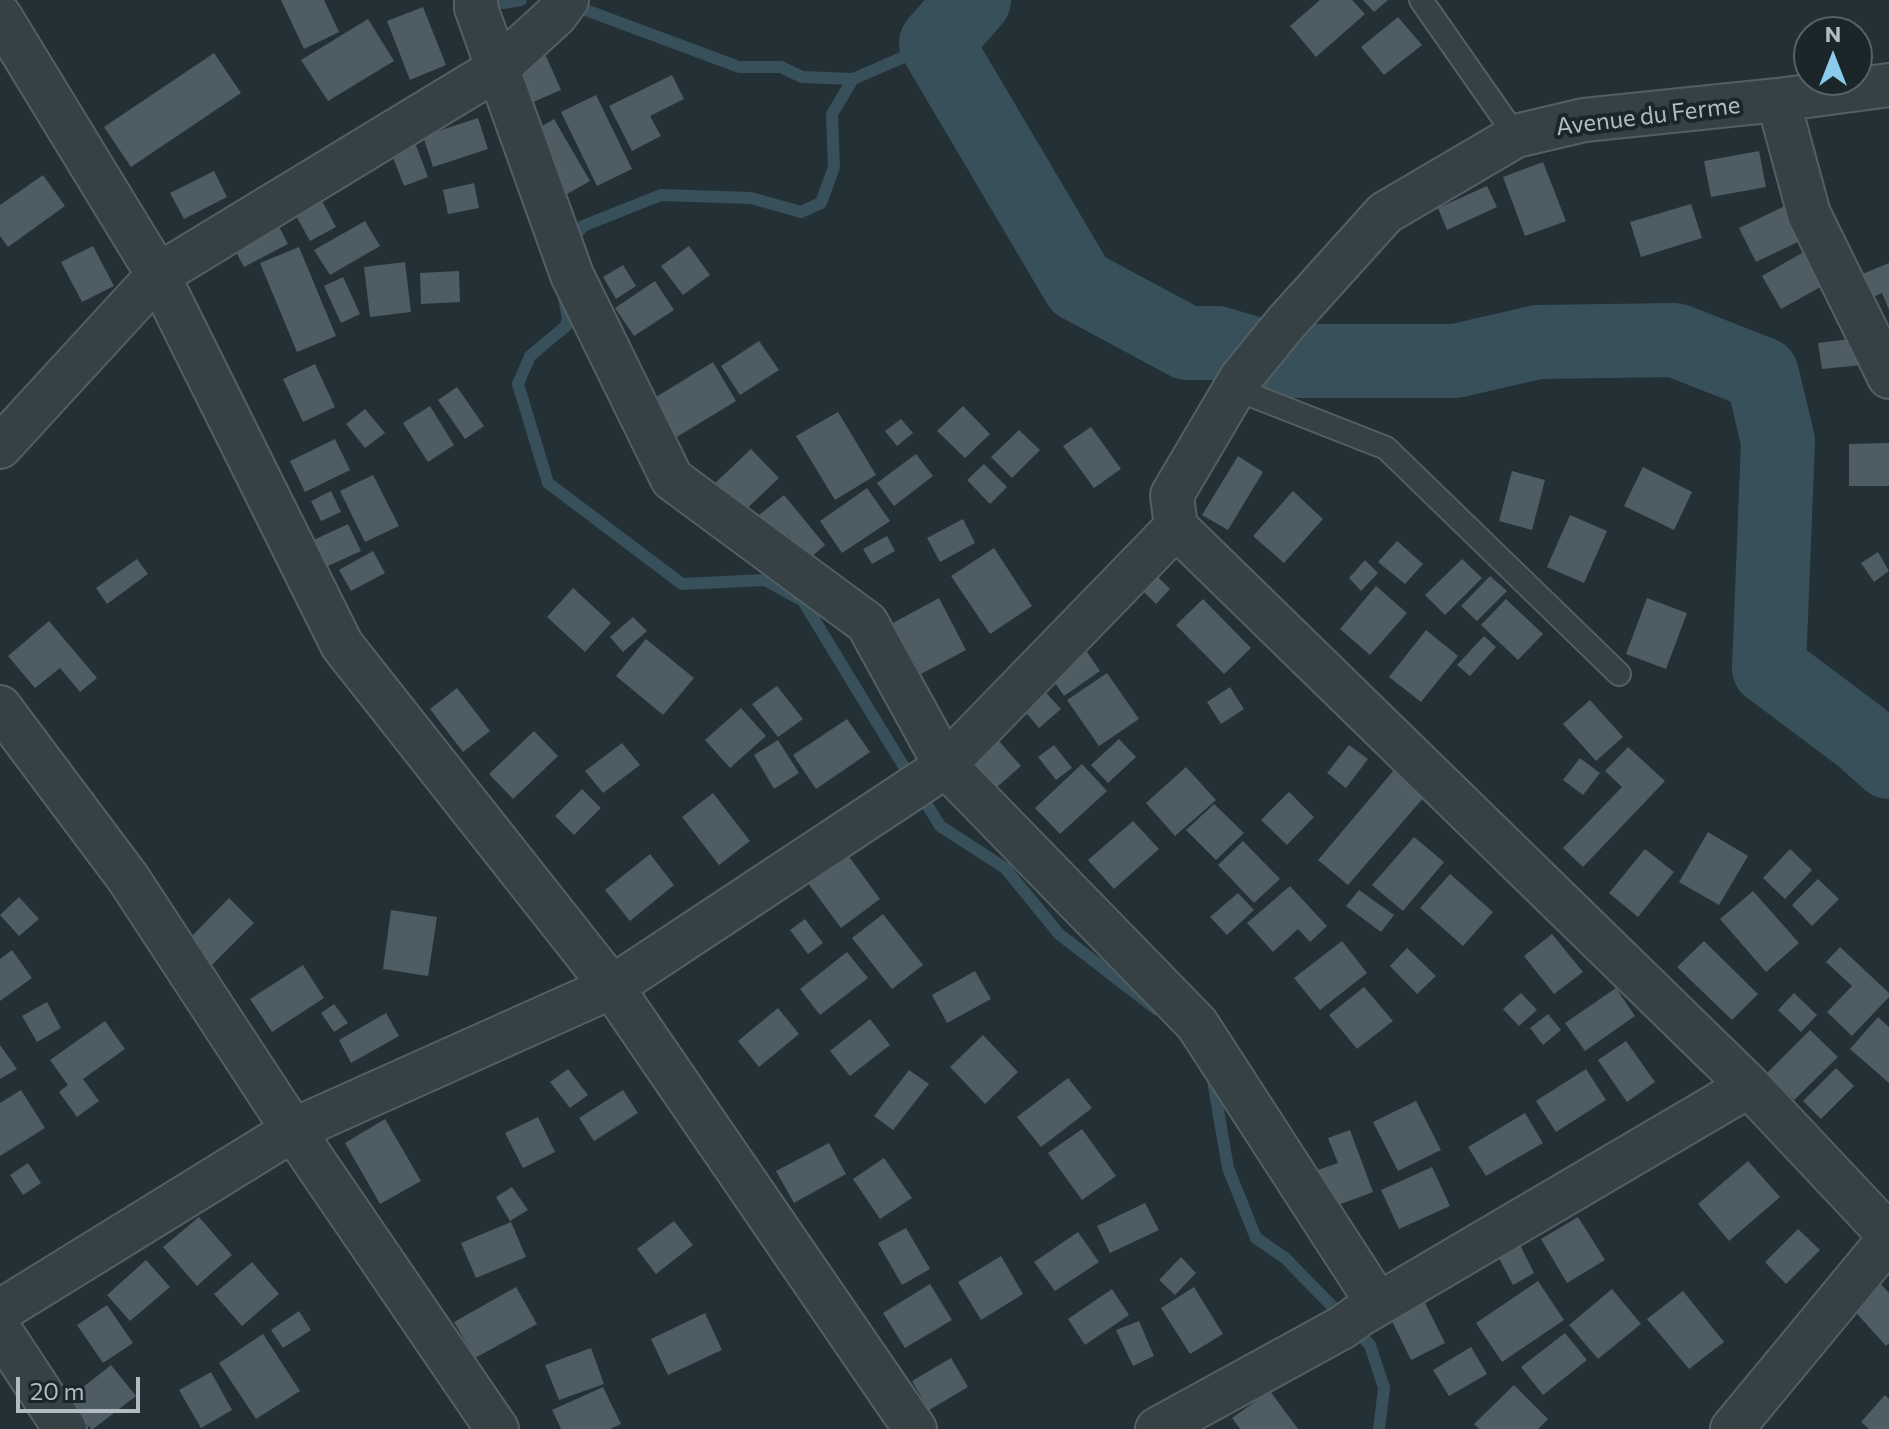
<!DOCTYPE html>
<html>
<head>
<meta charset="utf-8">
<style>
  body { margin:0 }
  #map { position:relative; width:1889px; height:1429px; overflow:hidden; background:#233035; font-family:Commissioner,sans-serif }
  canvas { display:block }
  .north { position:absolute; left:1793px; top:16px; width:80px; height:80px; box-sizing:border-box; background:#1b262b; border:2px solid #576267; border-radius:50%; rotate:0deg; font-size:22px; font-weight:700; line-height:32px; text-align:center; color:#b0bcc2 }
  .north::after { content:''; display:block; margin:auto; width:28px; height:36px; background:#8ccbeb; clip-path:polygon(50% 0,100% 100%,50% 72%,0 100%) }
  .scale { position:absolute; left:16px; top:1377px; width:124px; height:36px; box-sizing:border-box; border:4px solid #b0bcc2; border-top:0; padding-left:10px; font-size:24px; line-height:28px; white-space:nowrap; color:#b0bcc2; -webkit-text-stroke:6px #1b262b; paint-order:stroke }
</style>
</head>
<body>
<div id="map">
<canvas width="1889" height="1429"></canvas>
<div class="north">N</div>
<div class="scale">20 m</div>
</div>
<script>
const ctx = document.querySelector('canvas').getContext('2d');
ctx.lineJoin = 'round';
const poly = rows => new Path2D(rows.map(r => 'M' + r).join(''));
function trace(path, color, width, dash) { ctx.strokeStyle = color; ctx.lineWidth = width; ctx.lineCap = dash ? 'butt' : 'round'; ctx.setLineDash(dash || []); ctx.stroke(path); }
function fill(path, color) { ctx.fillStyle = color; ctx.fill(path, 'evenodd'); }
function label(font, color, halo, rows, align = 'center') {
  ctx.font = font + ' Commissioner,sans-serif'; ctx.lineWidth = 8; ctx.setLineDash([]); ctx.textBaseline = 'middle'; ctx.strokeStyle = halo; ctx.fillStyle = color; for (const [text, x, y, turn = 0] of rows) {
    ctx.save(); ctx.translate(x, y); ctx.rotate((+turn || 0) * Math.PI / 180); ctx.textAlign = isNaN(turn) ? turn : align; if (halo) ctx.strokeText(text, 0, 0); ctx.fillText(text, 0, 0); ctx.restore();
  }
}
trace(poly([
  [495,0,503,3,521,0],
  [572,5,739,67,781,67,802,77,853,79],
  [569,245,583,226,661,195,751,198,801,212,821,203,834,167,832,114,853,79,936,43],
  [564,298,568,318,566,326,530,356,518,384,548,483,682,584,765,580,803,601,940,826,1005,868,1059,934,1156,1009],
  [1212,1075,1228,1168,1256,1238,1285,1258,1370,1345,1384,1388,1379,1429]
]), '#38505a', 12);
trace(poly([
  [974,0,936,43,1079,285,1187,343,1217,343,1279,361,1455,361,1538,342,1675,340,1762,374,1778,441,1769,668,1861,737,1889,762]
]), '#38505a', 74);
fill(poly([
  [281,0,324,0,339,32,304,49],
  [1320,0,1352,0,1365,14,1316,57,1290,26],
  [1363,0,1388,0,1374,12],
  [423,7,446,65,410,80,387,21],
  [1398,17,1422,45,1384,75,1361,47],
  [368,19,394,61,328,101,301,60],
  [214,53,241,93,131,167,104,127],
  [546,56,561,90,515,110,500,77],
  [672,75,684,99,650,116,661,136,632,151,609,106],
  [596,95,632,169,597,186,561,112],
  [478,118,488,149,433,167,423,136],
  [554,119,590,181,560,198,525,136],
  [410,130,428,177,404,186,386,139],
  [1759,151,1766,187,1711,197,1704,161],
  [1543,162,1566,221,1525,236,1503,177],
  [214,171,227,197,184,219,170,193],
  [43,175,65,206,8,247,0,236,0,205],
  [474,183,479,208,448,214,443,190],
  [1487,186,1497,207,1447,230,1438,208],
  [316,190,336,227,310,241,290,205],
  [1691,204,1702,238,1641,257,1630,222],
  [1787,205,1804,239,1756,262,1739,228],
  [274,217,288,244,244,267,229,239],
  [365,221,380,246,330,275,314,250],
  [93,246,114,286,82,302,61,262],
  [689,246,710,275,683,295,661,266],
  [299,247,336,336,297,352,260,263],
  [1807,250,1826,284,1781,309,1762,276],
  [405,262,411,312,370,317,364,267],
  [1889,263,1889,310,1882,293,1869,299,1860,275],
  [623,265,636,286,616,299,603,277],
  [459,271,460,302,421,304,420,273],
  [343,277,360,314,341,323,324,286],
  [655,281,674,310,634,336,615,308],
  [1858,338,1862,365,1822,369,1818,343],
  [759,341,779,370,740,395,721,366],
  [713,362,736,401,667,443,643,405],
  [315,364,335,407,303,422,283,379],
  [457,387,484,426,465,439,438,400],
  [430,406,454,445,428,462,403,423],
  [963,406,990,434,965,458,937,431],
  [365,409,385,433,365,448,346,424],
  [838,412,876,475,835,500,796,436],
  [901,419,913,433,897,446,885,431],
  [1091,427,1121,469,1094,488,1063,446],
  [1019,430,1040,450,1012,478,991,457],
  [335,439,350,470,305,492,290,461],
  [1889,443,1889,486,1849,486,1849,444],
  [751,449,779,478,738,517,710,488],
  [916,454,933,476,894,506,877,483],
  [1238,456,1263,472,1228,530,1202,515],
  [984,464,1007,487,990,504,967,480],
  [1643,467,1692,492,1674,530,1624,506],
  [1512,471,1545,480,1532,530,1499,521],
  [373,475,399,526,365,542,340,491],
  [867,488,890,521,842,553,820,521],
  [331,491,341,512,321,521,311,501],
  [1293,491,1323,519,1284,563,1253,536],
  [784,495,825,545,808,560,788,535,776,545,754,519],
  [1570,515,1607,531,1584,583,1547,567],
  [963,519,975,543,940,562,927,538],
  [348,524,361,551,319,570,307,543],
  [887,536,895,551,872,564,863,549],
  [1397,541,1423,564,1405,584,1378,562],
  [994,548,1032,606,990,634,951,576],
  [373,551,385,573,351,591,339,570],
  [1878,552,1889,571,1874,582,1861,563],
  [137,559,148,574,107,604,96,588],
  [1462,559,1482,578,1445,615,1425,595],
  [1365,560,1378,573,1361,591,1349,578],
  [1156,575,1170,589,1156,604,1142,590],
  [1490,576,1507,591,1477,621,1461,606],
  [1376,586,1407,613,1370,655,1340,629],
  [573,588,611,623,585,652,547,617],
  [939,598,966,650,921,674,893,623],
  [1647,598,1687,613,1666,669,1626,654],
  [1203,599,1251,648,1224,674,1176,625],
  [1506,599,1543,634,1518,660,1481,625],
  [633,617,647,631,623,652,610,637],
  [49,621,97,678,80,692,60,668,35,688,8,656],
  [1426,630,1458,656,1421,702,1389,677],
  [1484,636,1496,647,1470,676,1457,665],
  [646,639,694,678,663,715,616,676],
  [1085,649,1100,671,1064,696,1049,674],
  [1107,673,1139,719,1099,746,1067,700],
  [1038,684,1061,709,1039,728,1017,702],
  [777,686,803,719,778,737,752,704],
  [1230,687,1244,709,1221,724,1207,702],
  [457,688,490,731,463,752,430,709],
  [1590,700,1623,737,1596,761,1563,724],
  [741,708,766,736,730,768,705,740],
  [847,719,870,752,816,789,793,755],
  [534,731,558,756,513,799,489,774],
  [991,732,1021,766,990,793,960,760],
  [1119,739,1136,757,1108,783,1091,765],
  [778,740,799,773,774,789,754,755],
  [622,743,640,765,603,793,585,771],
  [1054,745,1072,768,1056,780,1038,757],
  [1349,745,1368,759,1346,788,1327,773],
  [1628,747,1665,781,1583,867,1563,848,1622,787,1605,771],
  [1580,758,1600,773,1583,795,1563,780],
  [1082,764,1107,791,1060,834,1035,808],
  [1186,767,1216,800,1175,836,1146,803],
  [1394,770,1425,796,1348,885,1318,860],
  [582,789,601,808,574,835,555,816],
  [1289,792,1314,817,1287,845,1261,820],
  [713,793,750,841,719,865,682,817],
  [1214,804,1244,833,1216,860,1186,830],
  [1133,821,1159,849,1114,889,1088,860],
  [1708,832,1748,856,1719,905,1679,882],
  [1414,837,1444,862,1403,911,1372,885],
  [1243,841,1280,879,1254,903,1218,865],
  [1645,849,1674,872,1638,917,1609,893],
  [1790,849,1812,870,1785,899,1763,878],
  [650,854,674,885,630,921,605,890],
  [847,854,880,899,841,928,807,882],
  [1450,874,1493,912,1463,946,1420,908],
  [1818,879,1839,899,1812,926,1792,905],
  [1290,886,1327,926,1310,942,1298,929,1273,952,1247,923],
  [1359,890,1394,915,1381,932,1346,906],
  [1753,891,1799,943,1766,972,1720,919],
  [1238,893,1254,910,1227,935,1210,917],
  [19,897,39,919,19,936,0,915],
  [229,898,254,923,212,965,187,941],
  [391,910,437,917,428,976,383,969],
  [883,914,923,965,892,989,852,938],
  [805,919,823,943,808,954,790,930],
  [1552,934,1583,972,1554,994,1524,956],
  [1342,941,1367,973,1320,1010,1294,978],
  [1704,941,1758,994,1732,1020,1677,967],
  [1840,947,1889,993,1889,997,1852,1036,1827,1012,1852,986,1826,962],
  [1407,948,1436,976,1417,994,1390,966],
  [12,950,32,978,0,1001,0,959],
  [847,952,868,978,820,1015,800,989],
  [303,965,324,998,272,1032,250,999],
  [975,971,991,999,947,1023,932,995],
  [1364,987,1393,1021,1357,1049,1329,1015],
  [1616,988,1635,1016,1585,1051,1565,1023],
  [1521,993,1537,1010,1519,1026,1503,1009],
  [1794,993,1817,1015,1801,1032,1778,1010],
  [47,1002,61,1028,37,1042,22,1016],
  [334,1004,348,1023,334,1032,321,1013],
  [778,1008,799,1034,759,1067,738,1041],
  [386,1013,399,1036,351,1063,339,1040],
  [1548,1014,1561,1030,1543,1045,1530,1028],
  [1878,1017,1889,1027,1889,1083,1850,1049],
  [870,1019,890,1045,850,1076,830,1051],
  [105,1021,125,1049,83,1079,99,1101,77,1117,59,1092,68,1085,50,1060],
  [1810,1030,1838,1057,1794,1100,1767,1073],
  [983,1035,1018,1072,985,1104,950,1067],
  [1626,1041,1655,1082,1627,1102,1598,1060],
  [0,1045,17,1069,0,1079],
  [1836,1068,1854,1086,1821,1119,1803,1101],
  [568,1069,588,1095,570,1108,550,1082],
  [1586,1069,1606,1100,1556,1132,1536,1101],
  [909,1070,929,1084,893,1130,874,1116],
  [1068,1078,1092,1108,1041,1147,1017,1117],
  [21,1090,45,1128,0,1156,0,1103],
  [623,1090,638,1113,594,1141,579,1118],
  [1416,1101,1441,1150,1398,1171,1373,1122],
  [1525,1113,1543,1143,1486,1176,1468,1147],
  [538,1117,555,1152,523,1168,505,1133],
  [385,1119,421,1181,380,1204,345,1143],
  [1082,1129,1116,1176,1082,1200,1048,1153],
  [1350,1130,1373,1192,1325,1210,1312,1172,1338,1163,1328,1138],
  [829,1143,846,1174,794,1203,776,1171],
  [884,1158,912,1198,880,1219,853,1179],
  [1748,1161,1780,1197,1729,1241,1698,1204],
  [28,1163,41,1183,23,1195,10,1175],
  [1432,1167,1450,1206,1399,1229,1381,1190],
  [512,1187,528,1210,510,1221,496,1197],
  [1145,1203,1159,1230,1110,1253,1097,1226],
  [199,1217,232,1255,197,1286,163,1247],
  [1578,1217,1605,1260,1567,1283,1541,1239],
  [674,1221,693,1245,656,1274,637,1249],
  [511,1222,526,1257,476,1278,461,1243],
  [906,1228,930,1269,902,1285,878,1243],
  [1798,1229,1820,1250,1786,1284,1765,1262],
  [1078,1232,1099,1262,1055,1291,1034,1262],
  [1514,1233,1534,1273,1513,1285,1492,1245],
  [1001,1256,1023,1294,981,1320,958,1282],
  [1181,1257,1196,1273,1175,1295,1159,1280],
  [146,1260,170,1287,130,1321,107,1295],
  [252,1262,279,1294,242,1326,214,1294],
  [1870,1272,1889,1293,1889,1343,1886,1346,1842,1297],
  [1538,1281,1564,1320,1502,1362,1476,1323],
  [930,1284,952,1320,905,1348,883,1313],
  [516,1287,537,1324,475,1358,454,1322],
  [1194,1287,1223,1334,1190,1354,1161,1308],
  [1112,1289,1129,1315,1085,1345,1068,1319],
  [1612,1289,1641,1324,1598,1359,1569,1325],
  [1683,1291,1724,1342,1689,1369,1647,1319],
  [1423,1299,1445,1343,1411,1360,1389,1315],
  [107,1305,133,1343,103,1363,77,1325],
  [299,1311,311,1330,283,1348,271,1330],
  [705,1313,722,1350,668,1375,651,1339],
  [1139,1321,1154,1356,1133,1366,1116,1330],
  [1565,1333,1587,1360,1543,1395,1521,1367],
  [263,1334,300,1391,256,1419,219,1363],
  [1471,1347,1487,1374,1449,1396,1433,1370],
  [591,1348,604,1384,559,1400,545,1365],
  [951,1358,968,1387,929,1410,912,1381],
  [111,1365,136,1396,93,1429,91,1429,67,1400],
  [211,1372,232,1410,201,1428,179,1390],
  [1514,1385,1548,1419,1538,1429,1479,1429,1474,1424],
  [603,1387,621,1424,610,1429,561,1429,552,1410],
  [1270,1391,1298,1429,1240,1429,1232,1418],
  [1885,1395,1889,1399,1889,1429,1869,1429,1861,1422]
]), '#4e5d64');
const lane = poly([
  [1421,0,1516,136],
  [1233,388,1386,448,1619,674]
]);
const street = poly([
  [476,0,476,8,572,275,672,479,867,623,945,765,1197,1024,1378,1304],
  [0,16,158,275,342,645,612,987,915,1429],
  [1889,85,1778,100,1584,120,1516,136,1385,213,1285,324,1241,378,1172,495,1176,527,1749,1086,1889,1235],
  [1778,100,1809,214,1889,377],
  [0,447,158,275,497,69,556,15,567,0],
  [0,707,128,878,293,1130,497,1429],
  [0,1311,293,1130,612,987,928,778,945,765,1176,527],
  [0,1330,65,1429],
  [1157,1429,1343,1327,1358,1316,1749,1086],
  [1732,1429,1889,1239]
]);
trace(lane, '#535f64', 26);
trace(street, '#535f64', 46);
trace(lane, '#364146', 22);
trace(street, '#364146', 42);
label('24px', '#b0bcc2', '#1b262b', [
  ["Avenue du Ferme",1648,116,-7]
]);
</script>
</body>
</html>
